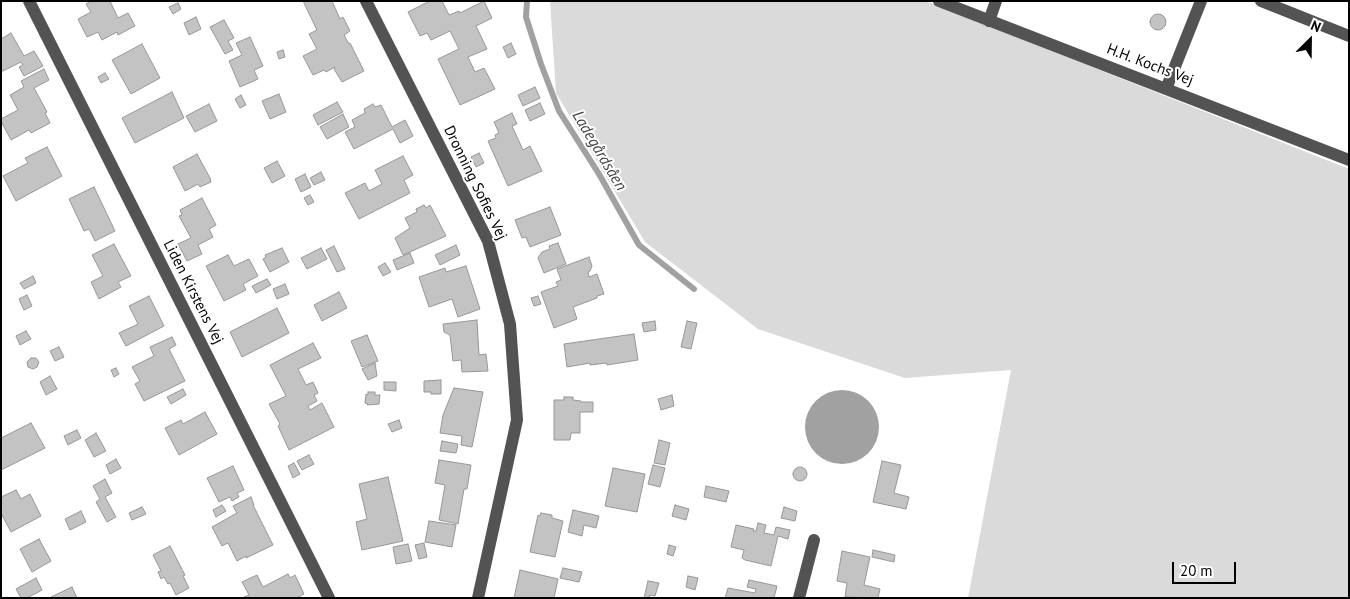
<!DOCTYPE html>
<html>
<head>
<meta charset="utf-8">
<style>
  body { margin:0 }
  #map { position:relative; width:1350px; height:599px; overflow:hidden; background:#fff; font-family:"PT Sans",sans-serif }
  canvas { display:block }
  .frame { position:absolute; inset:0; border:2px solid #000; pointer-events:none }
  .north { position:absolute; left:1285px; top:15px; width:50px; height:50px; -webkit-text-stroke:4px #fff; paint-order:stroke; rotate:23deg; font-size:14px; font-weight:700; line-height:20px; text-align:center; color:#000 }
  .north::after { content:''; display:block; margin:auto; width:18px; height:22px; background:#000; clip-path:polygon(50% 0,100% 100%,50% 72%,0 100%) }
  .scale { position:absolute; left:1172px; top:562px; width:64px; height:22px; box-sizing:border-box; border:2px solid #000; border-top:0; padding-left:6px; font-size:15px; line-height:18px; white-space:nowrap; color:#000; -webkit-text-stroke:4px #fff; paint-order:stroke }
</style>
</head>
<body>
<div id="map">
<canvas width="1350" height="599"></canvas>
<div class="frame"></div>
<div class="north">N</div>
<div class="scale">20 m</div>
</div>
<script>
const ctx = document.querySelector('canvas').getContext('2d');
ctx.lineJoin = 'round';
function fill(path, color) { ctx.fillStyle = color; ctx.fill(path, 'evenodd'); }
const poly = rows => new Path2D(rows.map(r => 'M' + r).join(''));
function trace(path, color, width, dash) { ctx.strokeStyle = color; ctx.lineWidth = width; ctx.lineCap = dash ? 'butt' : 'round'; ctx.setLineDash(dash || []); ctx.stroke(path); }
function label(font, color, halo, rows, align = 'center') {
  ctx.font = font + ' "PT Sans",sans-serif'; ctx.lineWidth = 4; ctx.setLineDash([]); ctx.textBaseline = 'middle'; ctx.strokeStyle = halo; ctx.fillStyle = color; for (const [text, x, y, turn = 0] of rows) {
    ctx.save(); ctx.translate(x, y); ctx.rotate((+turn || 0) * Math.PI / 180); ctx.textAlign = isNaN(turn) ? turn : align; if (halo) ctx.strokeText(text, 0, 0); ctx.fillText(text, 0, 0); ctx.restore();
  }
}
fill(poly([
  [550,1,926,1,1349,169,1349,598,968,598,1011,370,905,378,758,329,645,242,556,93]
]), '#dadada');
fill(poly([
  '805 427a37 37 0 1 1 74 0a37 37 0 1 1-74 0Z'
]), '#a1a1a1');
trace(poly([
  [527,1,526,17,541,64,559,111,599,174,639,245,694,289]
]), '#a1a1a1', 6);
const building = poly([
  [91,1,110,1,118,18,128,13,135,26,118,35,117,32,102,40,98,32,87,37,78,19,91,12,86,4,91,1],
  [303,1,332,1,340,19,343,17,350,31,344,35,349,44,350,43,364,71,342,82,334,69,335,67,326,72,324,70,313,75,303,56,317,49,309,34,317,30,303,1],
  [430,1,442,1,449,15,459,11,460,13,484,1,492,18,476,26,487,49,468,57,475,72,484,68,495,89,460,105,438,59,459,49,450,31,431,40,427,33,420,36,408,12,430,1],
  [178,3,181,9,173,14,169,7,178,3],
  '1150 22a8 8 0 1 1 16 0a8 8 0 1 1-16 0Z',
  [196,17,201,29,189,35,184,23,196,17],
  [224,20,234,38,228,41,233,50,225,54,210,27,224,20],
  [11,33,24,56,34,51,43,66,24,76,19,67,23,65,21,62,3,71,1,71,1,39,11,33],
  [250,37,263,66,254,70,258,79,240,87,229,61,242,55,236,43,250,37],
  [511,43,516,54,508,58,503,47,511,43],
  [142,44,160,78,131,94,112,60,142,44],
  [283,50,285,57,279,59,277,52,283,50],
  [44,69,49,80,34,88,47,112,45,113,50,123,31,133,29,130,11,140,1,121,1,119,18,110,10,95,24,87,21,81,44,69],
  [105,73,109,79,101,83,98,77,105,73],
  [535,87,540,98,523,106,518,95,535,87],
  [172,92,184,118,135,143,122,118,172,92],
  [279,94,286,112,270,119,262,101,279,94],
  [241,95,246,105,240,108,235,99,241,95],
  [337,102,343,112,318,125,313,115,337,102],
  [540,103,545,114,530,121,525,110,540,103],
  [209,104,217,121,195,132,186,116,209,104],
  [373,104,375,107,381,105,392,127,405,120,413,136,400,143,393,129,354,149,345,132,355,127,352,120,365,113,364,109,373,104],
  [512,113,517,124,512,126,523,150,530,146,542,171,508,186,488,141,496,138,495,135,499,133,494,122,512,113],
  [343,114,349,127,327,139,320,127,343,114],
  [47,147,62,176,16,201,3,176,28,163,25,158,47,147],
  [479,153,484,163,476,167,471,157,479,153],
  [197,154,210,178,211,182,200,187,198,184,185,191,173,167,197,154],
  [403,156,413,175,404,180,410,193,359,219,345,193,365,183,369,191,382,184,375,170,403,156],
  [277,161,285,176,272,183,264,168,277,161],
  [321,172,325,180,314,185,310,178,321,172],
  [305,174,311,187,301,192,295,179,305,174],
  [94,187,115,231,95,241,89,229,84,231,69,199,94,187],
  [310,195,314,202,308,205,304,198,310,195],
  [202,198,216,225,209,229,213,237,198,245,202,254,187,261,178,244,191,238,179,216,182,215,180,210,202,198],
  [424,205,426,208,430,205,446,236,403,255,395,238,410,228,405,218,417,212,416,209,424,205],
  [550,207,561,235,530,247,526,237,522,238,515,220,550,207],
  [558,243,566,264,544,273,538,258,542,252,550,249,549,246,558,243],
  [114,244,131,276,118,282,121,287,99,299,91,282,103,276,92,255,114,244],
  [456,245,460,255,440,265,435,255,456,245],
  [334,246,345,269,337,272,326,250,334,246],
  [282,248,289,262,270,272,263,259,266,257,265,255,282,248],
  [321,248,327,259,307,269,301,258,321,248],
  [410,253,414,263,397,270,393,260,410,253],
  [228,255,234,266,249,259,258,276,243,284,246,290,224,301,206,266,228,255],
  [589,257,592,266,590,271,588,272,589,277,597,274,604,294,597,296,597,298,573,307,577,319,554,328,541,292,558,286,556,282,561,280,557,269,589,257],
  [385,263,391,272,383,276,378,267,385,263],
  [466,266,480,309,458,317,452,299,429,307,419,277,445,268,446,272,466,266],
  [33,276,36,283,24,289,20,283,33,276],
  [267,279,271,285,256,293,252,286,267,279],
  [285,284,289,294,277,299,273,289,285,284],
  [339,292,347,308,322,321,314,305,339,292],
  [27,295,32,306,24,310,19,299,27,295],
  [149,296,164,326,126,346,119,333,138,324,129,306,149,296],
  [538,296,541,304,534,306,531,298,538,296],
  [277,308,289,333,242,357,230,332,277,308],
  [477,320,479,355,486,354,488,371,462,372,461,360,453,361,450,335,444,332,443,324,477,320],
  [655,321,656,330,644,332,642,323,655,321],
  [687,321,697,323,691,349,681,347,687,321],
  [26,331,31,339,20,345,16,336,26,331],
  [634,334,638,360,607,365,607,363,590,365,590,363,567,367,564,344,634,334],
  [367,335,378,361,362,367,351,341,367,335],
  [172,337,176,345,169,349,185,381,144,401,135,384,140,381,132,367,154,356,150,347,172,337],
  [313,343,321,358,298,369,306,385,313,382,318,393,314,395,317,401,308,406,310,410,322,403,334,427,289,450,278,426,280,424,269,404,286,396,270,365,313,343],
  [59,347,64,357,55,361,50,351,59,347],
  [31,358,36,358,39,362,37,367,33,369,28,367,27,362,31,358],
  [375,363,377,376,368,380,362,369,375,363],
  [116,368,119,374,114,377,111,370,116,368],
  [50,376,57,389,46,395,40,382,50,376],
  [441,380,441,394,431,394,431,392,424,392,424,381,441,380],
  [384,382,396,382,396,391,384,390,384,382],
  [454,388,483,392,472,447,461,445,462,436,440,433,443,415,454,388],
  [183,389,186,395,171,404,167,397,183,389],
  [368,392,375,392,375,395,380,395,379,404,367,405,368,404,365,403,366,394,368,395,368,392],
  [672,395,674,406,661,410,658,399,672,395],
  [564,397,573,397,573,400,581,401,581,402,593,402,593,412,580,412,580,433,571,433,570,440,554,440,554,400,564,400,564,397],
  [205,412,217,434,179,455,165,428,181,420,183,424,205,412],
  [399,420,402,428,392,432,388,424,399,420],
  [31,423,45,448,1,470,1,438,31,423],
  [77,430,81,438,68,445,64,436,77,430],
  [96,433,106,451,94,457,85,440,96,433],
  [659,440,670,443,665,465,654,463,659,440],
  [442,441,458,444,456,453,440,451,442,441],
  [309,455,314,464,302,470,297,461,309,455],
  [116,459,121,468,110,474,106,465,116,459],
  [439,460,471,465,467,489,464,489,458,524,439,520,445,485,435,483,439,460],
  [882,461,901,465,894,493,909,497,906,509,873,502,882,461],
  [294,463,300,474,293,478,288,466,294,463],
  [653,465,665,468,660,487,648,484,653,465],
  [233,466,244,490,237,493,239,497,232,501,230,497,219,502,207,478,233,466],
  '793 474a7 7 0 1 1 14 0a7 7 0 1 1-14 0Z',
  [613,468,645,474,637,512,605,506,613,468],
  [388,477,403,541,362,550,356,522,367,519,359,484,388,477],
  [105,479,112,493,105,497,116,517,107,522,96,502,100,499,93,486,105,479],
  [706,486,729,491,726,502,704,497,706,486],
  [16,490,21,499,30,494,41,516,11,532,1,513,1,497,16,490],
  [251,497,254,505,253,505,273,545,246,558,246,556,237,561,228,543,222,546,212,527,237,513,233,506,251,497],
  [222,505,226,511,216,517,213,510,222,505],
  [675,505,689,509,686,520,672,516,675,505],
  [142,507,146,514,132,520,129,513,142,507],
  [784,507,797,511,795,521,781,518,784,507],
  [573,510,599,516,596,528,584,525,582,536,568,532,573,510],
  [81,511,86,522,70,530,65,519,81,511],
  [541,513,552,515,552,518,563,521,555,557,530,552,538,515,540,516,541,513],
  [429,521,456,525,452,547,425,542,429,521],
  [758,523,766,525,764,533,774,535,776,527,790,530,788,539,778,536,771,566,745,560,742,558,744,550,731,547,736,525,754,529,753,531,756,531,758,523],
  [39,539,51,561,32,572,20,549,39,539],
  [424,543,427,557,419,559,415,545,424,543],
  [408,544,412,561,396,564,393,547,408,544],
  [669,545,676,547,673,556,667,554,669,545],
  [170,546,185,575,183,576,189,588,176,595,170,583,168,584,164,577,161,579,158,572,161,571,153,555,170,546],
  [873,550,895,555,894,562,872,557,873,550],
  [842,551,870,557,864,585,880,589,878,598,845,597,847,583,837,581,842,551],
  [563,568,582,572,579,582,560,578,563,568],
  [520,570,558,579,554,598,514,598,520,570],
  [288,574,290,578,295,575,304,594,296,598,242,598,249,595,242,582,257,575,263,587,288,574],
  [688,576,698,578,695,590,686,587,688,576],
  [36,578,42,590,27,598,21,598,16,589,36,578],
  [749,580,777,586,774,598,725,598,728,588,755,593,756,589,747,587,749,580],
  [648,581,659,583,655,596,650,595,649,598,644,598,648,581],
  [72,587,77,598,51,598,51,597,72,587]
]);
fill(building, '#c3c3c3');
trace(building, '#979797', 1);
trace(poly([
  [29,1,329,598],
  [366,1,488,241,510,324,517,420,478,598],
  [939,1,1349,160],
  [1261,1,1349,36],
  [989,21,996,1],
  [1166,89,1201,1],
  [799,598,814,540]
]), '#535353', 12);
label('15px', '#000', '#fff', [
  ["H.H. Kochs Vej",1150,65,21],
  ["Dronning Sofies Vej",475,183,64],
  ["Liden Kirstens Vej",193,292,63]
]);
label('italic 16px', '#424242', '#fff', [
  ["Ladegårdsåen",599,151,59]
]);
</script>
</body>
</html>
